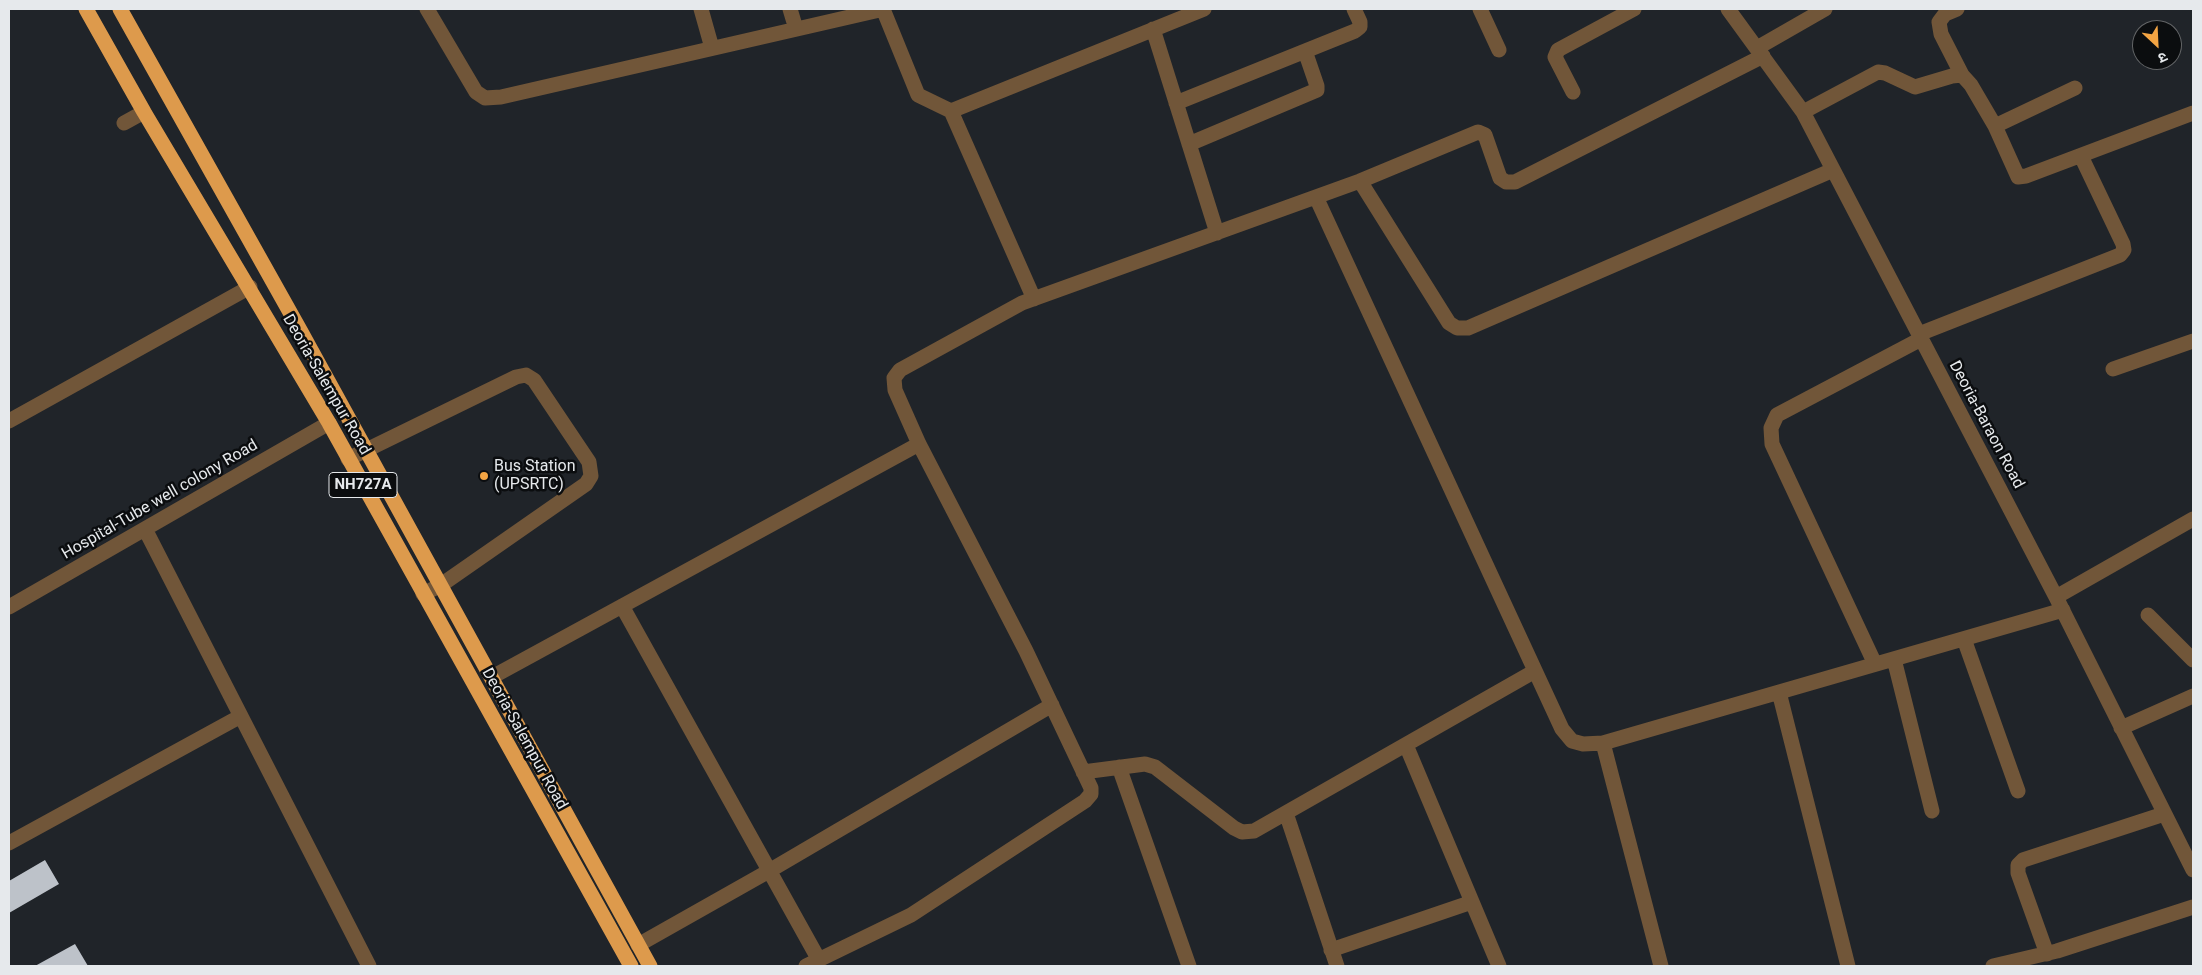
<!DOCTYPE html>
<html>
<head>
<meta charset="utf-8">
<style>
  body { margin:0 }
  #map { position:relative; width:2202px; height:975px; overflow:hidden; background:#202429; font-family:Roboto,"Noto Sans Devanagari",sans-serif }
  canvas { display:block }
  .frame { position:absolute; inset:0; border:10px solid #e6e9ec; pointer-events:none }
  .north { position:absolute; left:2132px; top:20px; width:50px; height:50px; box-sizing:border-box; background:#0b0d0f; border:1px solid #636567; border-radius:50%; rotate:155deg; font-size:14px; font-weight:700; line-height:20px; text-align:center; color:#e6e9ec }
  .north::after { content:''; display:block; margin:auto; width:18px; height:22px; background:#f3a443; clip-path:polygon(50% 0,100% 100%,50% 72%,0 100%) }
</style>
</head>
<body>
<div id="map">
<canvas width="2202" height="975"></canvas>
<div class="frame"></div>
<div class="north">उ</div>
</div>
<script>
const ctx = document.querySelector('canvas').getContext('2d');
ctx.lineJoin = 'round';
function fill(path, color) { ctx.fillStyle = color; ctx.fill(path, 'evenodd'); }
const poly = rows => new Path2D(rows.map(r => 'M' + r).join(''));
function trace(path, color, width, dash) { ctx.strokeStyle = color; ctx.lineWidth = width; ctx.lineCap = dash ? 'butt' : 'round'; ctx.setLineDash(dash || []); ctx.stroke(path); }
function label(font, color, halo, rows, align = 'center') {
  ctx.font = font + ' Roboto,sans-serif'; ctx.lineWidth = 5; ctx.setLineDash([]); ctx.textBaseline = 'middle'; ctx.strokeStyle = halo; ctx.fillStyle = color; for (const [text, x, y, turn = 0] of rows) {
    ctx.save(); ctx.translate(x, y); ctx.rotate((+turn || 0) * Math.PI / 180); ctx.textAlign = isNaN(turn) ? turn : align; if (halo) ctx.strokeText(text, 0, 0); ctx.fillText(text, 0, 0); ctx.restore();
  }
}
fill(poly([
  [45,860,59,884,9,913,9,881],
  [75,944,88,966,35,966]
]), '#bdc2c9');
trace(poly([
  [427,9,476,92,485,98,501,97,884,9],
  [701,9,712,48],
  [790,9,796,29],
  [883,9,918,95,951,111,1034,299],
  [1480,9,1499,50],
  [1728,9,1803,112,2056,597,2193,870],
  [1957,9,1945,14,1939,22,1941,34,1962,75],
  [1153,29,1217,233],
  [1757,48,1825,9],
  [1573,92,1555,57,1558,50,1634,9],
  [1176,103,1355,31,1360,27,1360,22,1354,9],
  [951,111,1204,9],
  [1803,112,1878,72,1885,73,1915,87,1952,76,1962,75,1971,85,1995,126,2075,88],
  [124,123,144,112],
  [1995,126,2018,177,2026,176,2193,113],
  [1189,144,1317,90,1317,86,1305,51],
  [1360,181,1478,132,1485,135,1500,178,1506,182,1515,182,1763,56],
  [1316,197,1562,729,1572,741,1583,744,1603,743],
  [1919,334,2120,255,2124,250,2123,244,2081,156],
  [2113,369,2193,341],
  [9,421,250,287],
  [348,459,516,377,526,375,534,380,589,462,591,476,586,484,441,585,423,594],
  [145,529,369,966],
  [2056,597,2193,519],
  [622,606,819,960],
  [9,607,329,423],
  [2148,615,2193,660],
  [1964,639,2018,791],
  [1894,659,1932,811],
  [1875,664,1772,444,1771,428,1777,415,1921,339],
  [492,677,919,444],
  [1779,692,1848,966],
  [2121,728,2193,696],
  [1406,745,1499,966],
  [1119,767,1189,966],
  [1083,772,1145,764,1155,767,1234,828,1242,832,1254,831,1535,671],
  [1286,813,1337,966],
  [9,843,241,716],
  [638,945,769,871,1052,705],
  [1331,950,1472,902],
  [2047,954,2018,873,2018,865,2023,860,2164,814],
  [806,966,911,915,1085,801,1091,794,1091,788,1026,651,919,444,895,390,894,378,900,370,1022,303,1360,181,1449,323,1457,328,1468,328,1833,170],
  [1661,966,1603,743,2063,610],
  [1993,966,2057,951,2193,907]
]), '#715639', 15);
trace(poly([
  [86,9,144,112,329,423,631,966],
  [120,9,300,330,650,966]
]), '#dd9a4c', 15);
for (const [x, y, r, color] of [
  [484,476,5,"#f3a443"]
]) { const dot = new Path2D(); dot.arc(x, y, r, 0, 2 * Math.PI); ctx.fillStyle = color; ctx.fill(dot); trace(dot, '#0b0d0f', 2); }
for (const [x, y, w] of [
  [363,485,68]
]) { const box = new Path2D(); box.roundRect(x - w / 2, y - 12.5, w, 25, 4); ctx.fillStyle = '#0b0d0f'; ctx.fill(box); trace(box, '#e6e9ec', 1); }
label('bold 15px', '#e6e9ec', null, [
  ["NH727A",363,485]
]);
label('16px', '#e6e9ec', '#0b0d0f', [
  ["Deoria-Salempur Road",326,385,60],
  ["Deoria-Baraon Road",1986,425,62],
  ["Hospital-Tube well colony Road",160,500,-30],
  ["Deoria-Salempur Road",524,739,61]
]);
label('16px', '#e6e9ec', '#0b0d0f', [
  ["Bus Station",494,467],
  ["(UPSRTC)",494,485]
], 'left');
</script>
</body>
</html>
